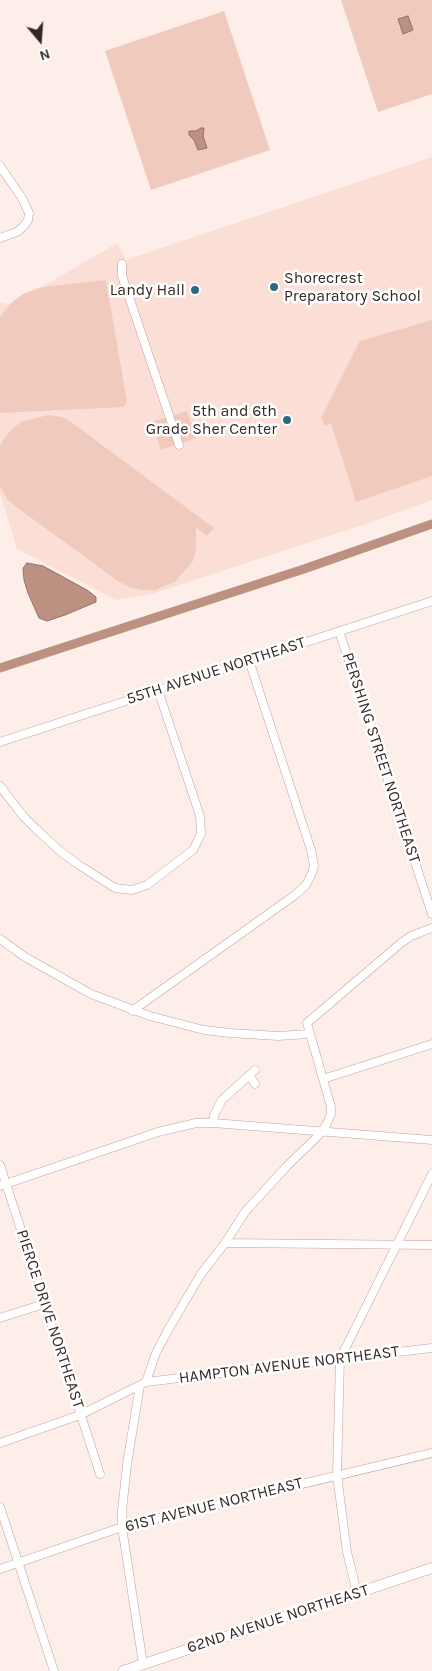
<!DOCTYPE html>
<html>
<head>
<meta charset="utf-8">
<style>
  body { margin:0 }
  #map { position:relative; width:432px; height:1671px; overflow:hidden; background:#feeee9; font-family:Karla,sans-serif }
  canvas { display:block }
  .north { position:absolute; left:15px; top:15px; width:50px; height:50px; -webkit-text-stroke:4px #fff; paint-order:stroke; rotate:162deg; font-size:14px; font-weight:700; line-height:20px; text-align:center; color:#362823 }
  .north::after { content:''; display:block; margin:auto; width:18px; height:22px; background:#362823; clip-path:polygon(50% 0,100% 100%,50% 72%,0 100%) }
</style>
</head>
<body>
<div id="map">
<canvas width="432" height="1671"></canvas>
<div class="north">N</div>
</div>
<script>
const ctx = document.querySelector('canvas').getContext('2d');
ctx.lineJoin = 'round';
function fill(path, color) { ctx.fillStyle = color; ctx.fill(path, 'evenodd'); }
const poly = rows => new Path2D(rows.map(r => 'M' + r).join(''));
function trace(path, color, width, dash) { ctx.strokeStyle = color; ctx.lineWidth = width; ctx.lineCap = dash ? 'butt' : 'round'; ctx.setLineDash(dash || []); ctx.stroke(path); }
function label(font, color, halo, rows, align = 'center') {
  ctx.font = font + ' Karla,sans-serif'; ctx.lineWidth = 5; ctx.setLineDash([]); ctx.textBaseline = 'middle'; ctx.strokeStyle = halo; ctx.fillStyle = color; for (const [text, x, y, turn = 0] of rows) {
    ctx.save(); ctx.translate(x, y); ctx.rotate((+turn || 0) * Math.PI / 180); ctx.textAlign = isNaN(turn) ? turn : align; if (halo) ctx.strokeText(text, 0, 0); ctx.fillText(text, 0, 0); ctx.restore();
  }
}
fill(poly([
  [432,157,432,500,372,522,148,595,116,600,17,549,0,493,0,302,10,304,23,294,42,287,117,243,126,260]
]), '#fbdfd6');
fill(poly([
  [341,0,432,0,432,94,378,112],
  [224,11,270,150,151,190,105,51],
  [106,280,127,402,124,407,0,413,0,317,10,304,23,294,42,287],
  [432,320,432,476,356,502,331,423,325,426,321,418,360,341],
  [187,411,196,438,161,450,152,422],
  [48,415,62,417,71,422,214,528,207,536,196,527,196,549,193,561,176,581,155,590,141,590,129,587,118,581,15,506,8,500,0,486,0,446,3,440,12,429,21,422]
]), '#f0cabd');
const water = poly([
  [408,16,413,30,403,34,398,19,408,16],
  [201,128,204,128,203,136,207,148,198,150,194,140,189,135,189,131,196,131,201,128],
  [27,563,43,566,87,590,96,597,96,602,65,615,47,621,39,618,28,593,24,580,23,568,27,563]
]);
fill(water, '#bc9182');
trace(water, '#947266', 1);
trace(poly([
  [0,668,304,569,432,524]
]), '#bc9182', 9);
const minor = poly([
  [0,166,22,198,29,213,28,220,24,226,17,232,0,238],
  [122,264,122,276,179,445],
  [339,631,432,914],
  [0,742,432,601],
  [0,786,23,816,36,829,60,851,79,865,115,888,132,890,147,885,193,850,201,834,200,816,158,690],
  [0,939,25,957,91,994,150,1016,204,1030,230,1033,278,1036,309,1034],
  [132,1011,295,895,306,885,312,873,314,866,311,850,249,660],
  [249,1075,255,1084],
  [323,1079,432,1044],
  [213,1123,214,1115,222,1100,255,1070],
  [0,1165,100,1474],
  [0,1186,158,1132,196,1123,213,1123,432,1140],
  [225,1243,432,1245],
  [0,1318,44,1304],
  [146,1382,156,1353,168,1330,201,1274,225,1243,245,1212,286,1167,322,1132,327,1123,331,1114,331,1107,307,1023,401,943,411,936,432,928],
  [140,1385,127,1464,122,1511,122,1527,143,1664],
  [0,1443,80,1415,146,1382,432,1348],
  [0,1507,54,1671],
  [0,1569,122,1527,432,1453],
  [357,1593,347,1552,337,1475,340,1359,432,1174]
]);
const tertiary = poly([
  [123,1671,432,1568]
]);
trace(minor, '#c4a195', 9);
trace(tertiary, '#c4a195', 11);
trace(minor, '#fff', 8);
trace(tertiary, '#fff', 10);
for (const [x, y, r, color] of [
  [274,287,5,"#2c6980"],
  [195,290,5,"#2c6980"],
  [287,420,5,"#2c6980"]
]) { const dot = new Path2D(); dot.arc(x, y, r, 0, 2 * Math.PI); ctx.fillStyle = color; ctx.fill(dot); trace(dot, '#fff', 2); }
label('16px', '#362823', '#fff', [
  ["Shorecrest",284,278,"left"],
  ["Preparatory School",284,296,"left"],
  ["Landy Hall",185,290],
  ["5th and 6th",277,411],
  ["Grade Sher Center",277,429]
], 'right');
label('16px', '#362823', '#fff', [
  ["55TH AVENUE NORTHEAST",216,671,-18],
  ["PERSHING STREET NORTHEAST",381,758,72],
  ["PIERCE DRIVE NORTHEAST",50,1319,72],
  ["HAMPTON AVENUE NORTHEAST",289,1365,-7],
  ["61ST AVENUE NORTHEAST",214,1505,-14],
  ["62ND AVENUE NORTHEAST",278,1619,-18]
]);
</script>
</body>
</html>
